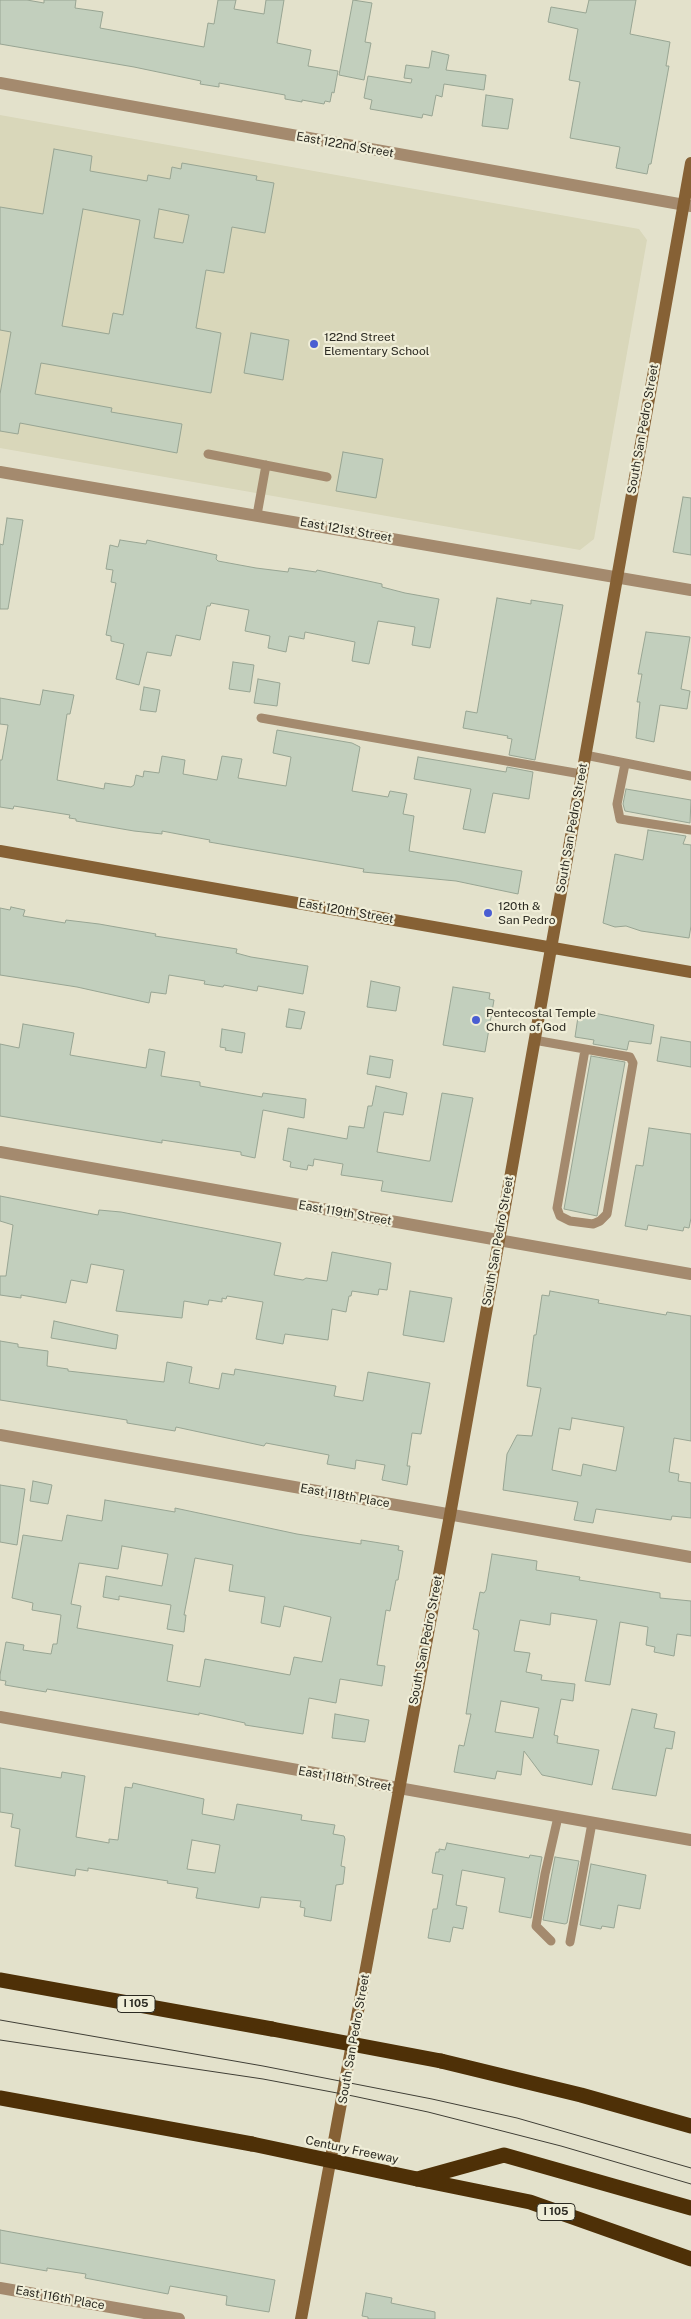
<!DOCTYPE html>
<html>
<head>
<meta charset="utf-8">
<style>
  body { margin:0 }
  canvas { display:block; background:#e3e1cb }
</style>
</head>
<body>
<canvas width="691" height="2319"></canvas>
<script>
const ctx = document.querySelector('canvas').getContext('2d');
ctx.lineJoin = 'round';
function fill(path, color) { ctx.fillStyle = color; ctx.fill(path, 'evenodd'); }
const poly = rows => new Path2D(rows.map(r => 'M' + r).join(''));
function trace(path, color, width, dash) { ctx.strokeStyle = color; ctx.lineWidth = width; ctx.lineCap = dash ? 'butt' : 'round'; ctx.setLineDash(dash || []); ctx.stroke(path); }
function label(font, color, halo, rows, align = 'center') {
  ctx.font = font + ' "Public Sans",sans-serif'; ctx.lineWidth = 4.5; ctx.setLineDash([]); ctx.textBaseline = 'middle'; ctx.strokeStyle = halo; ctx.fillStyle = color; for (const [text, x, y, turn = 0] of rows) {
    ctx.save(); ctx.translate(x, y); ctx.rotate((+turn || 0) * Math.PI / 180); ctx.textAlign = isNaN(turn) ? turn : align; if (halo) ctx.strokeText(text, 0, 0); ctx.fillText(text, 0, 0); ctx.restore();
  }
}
fill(poly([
  [0,115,639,229,647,240,594,539,580,550,0,448]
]), '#d9d7ba');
const building = poly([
  [0,0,27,0,44,3,44,0,76,0,75,8,103,12,100,28,204,47,208,23,214,24,218,0,236,0,234,9,264,14,266,0,284,0,277,43,311,50,308,66,338,71,334,93,332,92,330,102,325,101,324,104,302,100,302,102,285,99,285,95,219,83,219,87,200,84,201,81,134,67,0,44,0,0],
  [353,0,372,3,365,42,371,43,364,80,339,75,353,0],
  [589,0,636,0,630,34,670,42,666,66,669,66,651,164,649,164,647,174,616,168,620,147,570,138,580,82,569,80,578,29,548,22,551,7,586,13,589,0],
  [432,51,449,55,446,70,486,75,484,90,444,84,442,97,436,95,432,116,423,114,422,118,370,109,372,100,364,98,368,76,411,83,412,79,404,78,406,65,429,68,432,51],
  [486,95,513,99,508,129,482,126,486,95],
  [54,149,92,156,90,171,147,181,148,175,170,179,172,167,181,169,182,163,257,176,256,180,274,183,265,233,232,227,224,273,206,270,196,328,221,333,211,393,41,363,35,394,112,408,111,412,182,424,177,453,20,423,18,434,0,431,0,394,11,332,0,330,0,207,43,214,54,149],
  [83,209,140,220,123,315,113,313,109,334,62,326,83,209],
  [159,209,189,215,183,243,154,238,159,209],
  [251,333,289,340,283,380,244,373,251,333],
  [343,452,383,459,376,498,336,491,343,452],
  [683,497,691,498,691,555,673,552,683,497],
  [7,518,23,520,8,609,0,609,0,544,3,545,7,518],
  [120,540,146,544,147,540,165,544,217,555,216,559,218,561,256,568,288,572,289,568,316,572,317,570,382,584,382,587,405,593,439,599,430,648,412,645,415,627,378,621,369,664,352,661,355,642,305,632,304,639,289,636,286,652,268,648,270,636,245,631,249,610,211,603,210,606,207,606,200,640,176,635,171,656,147,652,139,685,116,679,124,644,111,641,111,636,106,635,116,583,111,582,113,570,106,569,110,545,118,547,120,540],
  [497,598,531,604,531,600,563,605,535,760,509,755,512,739,507,738,508,736,463,728,466,711,477,713,497,598],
  [646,632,690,637,681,689,690,691,687,709,660,705,654,742,636,738,640,702,637,702,642,674,638,674,646,632],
  [233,662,254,665,250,692,229,689,233,662],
  [258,679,280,683,277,706,254,703,258,679],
  [144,687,160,690,156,712,140,710,144,687],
  [43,690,74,695,70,714,67,714,57,780,104,789,105,783,131,787,134,785,136,775,143,777,144,771,159,773,162,756,185,760,183,774,217,780,222,756,242,759,238,778,286,786,291,757,273,753,277,730,352,743,360,747,352,791,388,797,390,791,407,794,403,814,414,816,409,851,522,871,518,894,456,881,363,872,364,869,209,842,210,840,199,838,162,831,162,834,134,831,76,821,76,819,69,818,70,815,14,806,13,809,0,807,0,760,2,760,8,725,0,724,0,698,40,705,43,690],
  [418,757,506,772,507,767,533,772,529,799,493,793,485,833,463,829,471,789,414,779,418,757],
  [626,789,691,800,690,823,625,811,623,804,626,789],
  [648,830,686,836,683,844,691,845,691,926,689,938,641,931,626,926,615,927,603,923,615,854,643,860,648,830],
  [11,907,25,910,23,916,65,923,66,920,99,924,156,934,155,936,237,949,236,953,251,957,308,966,303,994,258,986,257,991,224,985,223,987,204,984,205,981,169,975,166,994,151,992,149,1003,77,987,0,975,0,908,10,910,11,907],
  [371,981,400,987,396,1011,367,1007,371,981],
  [453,987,490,993,489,999,494,1000,485,1052,443,1045,453,987],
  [289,1009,305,1012,301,1029,286,1027,289,1009],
  [579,1010,654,1025,651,1044,629,1041,627,1050,593,1044,594,1040,575,1037,579,1010],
  [23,1024,74,1033,70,1055,146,1068,149,1049,165,1052,161,1076,200,1082,200,1086,262,1097,263,1093,306,1099,304,1118,263,1110,255,1158,241,1155,241,1152,162,1140,162,1143,0,1116,0,1044,19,1048,23,1024],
  [222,1029,245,1033,242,1053,225,1050,226,1048,220,1047,222,1029],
  [661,1037,691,1042,691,1067,657,1061,661,1037],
  [370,1056,393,1060,390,1078,367,1074,370,1056],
  [591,1056,625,1062,597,1216,564,1209,591,1056],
  [376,1086,407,1093,403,1115,384,1112,377,1152,428,1161,430,1161,442,1093,473,1098,452,1202,381,1191,383,1181,341,1175,343,1164,314,1159,313,1166,308,1165,307,1170,290,1167,291,1162,283,1160,288,1128,347,1139,349,1126,364,1128,368,1106,372,1106,376,1086],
  [649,1128,691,1134,691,1218,689,1228,684,1227,683,1231,648,1225,647,1230,625,1226,636,1165,643,1166,649,1128],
  [0,1196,98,1215,99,1210,121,1212,281,1243,274,1275,303,1280,306,1278,327,1281,332,1252,391,1263,387,1290,379,1289,378,1295,352,1291,351,1296,349,1296,346,1312,332,1309,328,1340,285,1334,283,1344,256,1339,263,1302,227,1296,226,1299,222,1298,222,1302,209,1300,208,1305,184,1301,182,1318,116,1311,124,1270,91,1264,87,1283,71,1280,66,1303,21,1295,21,1298,0,1295,0,1276,6,1276,13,1225,0,1221,0,1196],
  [410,1291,452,1298,444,1342,403,1335,410,1291],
  [550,1291,599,1300,598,1303,666,1315,667,1312,691,1316,691,1441,674,1438,669,1472,679,1474,678,1481,691,1483,691,1518,672,1516,671,1520,596,1509,593,1523,574,1520,578,1502,503,1490,507,1454,517,1435,532,1436,541,1388,527,1386,534,1335,536,1335,542,1295,549,1296,550,1291],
  [572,1418,624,1427,616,1471,583,1464,581,1476,552,1470,559,1428,570,1430,572,1418],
  [54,1321,118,1335,116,1349,51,1338,54,1321],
  [0,1341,18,1344,18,1347,48,1351,47,1366,68,1369,68,1371,164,1382,167,1362,192,1367,189,1383,219,1389,222,1373,234,1375,235,1369,336,1386,334,1396,363,1401,368,1372,430,1383,421,1434,412,1433,407,1466,410,1466,407,1485,382,1480,385,1465,356,1460,355,1469,327,1464,329,1455,266,1443,264,1446,176,1427,175,1431,127,1423,127,1420,0,1400,0,1341],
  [33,1481,52,1485,48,1504,30,1501,33,1481],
  [0,1485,25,1489,17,1545,0,1542,0,1485],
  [105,1500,175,1512,175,1508,297,1534,361,1544,361,1540,399,1546,398,1550,403,1551,398,1580,396,1580,390,1611,386,1610,377,1665,385,1666,382,1686,340,1679,336,1703,309,1698,303,1734,245,1725,245,1723,199,1713,199,1715,47,1689,46,1692,5,1685,6,1681,0,1680,0,1675,6,1642,24,1645,23,1650,51,1654,53,1644,57,1644,61,1615,32,1610,33,1603,12,1598,23,1535,62,1541,67,1515,102,1521,105,1500],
  [122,1546,168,1554,162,1586,106,1576,103,1597,119,1600,119,1596,171,1605,167,1629,184,1632,186,1615,184,1615,195,1558,233,1565,229,1591,265,1597,261,1623,280,1627,284,1606,331,1617,322,1662,294,1657,290,1675,205,1659,200,1687,167,1681,173,1645,77,1628,81,1606,71,1604,79,1563,118,1569,122,1546],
  [492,1554,537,1561,536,1570,580,1577,579,1580,660,1593,660,1598,691,1601,691,1636,677,1634,674,1656,654,1652,655,1647,646,1645,648,1627,620,1622,610,1685,585,1681,597,1620,551,1613,550,1625,520,1620,514,1651,530,1653,526,1672,542,1675,541,1680,575,1684,573,1701,561,1699,554,1735,558,1736,557,1743,599,1750,592,1785,542,1775,524,1751,521,1775,497,1771,495,1779,454,1772,459,1745,464,1746,471,1714,466,1714,479,1633,478,1630,473,1629,480,1592,484,1593,486,1590,492,1554],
  [501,1701,539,1708,533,1738,495,1732,501,1701],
  [632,1709,657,1714,654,1728,675,1732,672,1749,666,1748,656,1796,612,1789,632,1709],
  [335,1714,369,1720,365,1742,332,1738,335,1714],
  [0,1768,61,1778,62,1772,85,1776,76,1837,109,1843,109,1839,118,1840,125,1787,132,1788,133,1783,204,1799,202,1814,234,1820,237,1804,302,1815,301,1820,335,1825,333,1834,344,1836,345,1839,341,1866,345,1867,343,1884,336,1885,331,1921,304,1916,305,1908,300,1907,301,1901,261,1897,259,1908,196,1898,198,1888,167,1883,168,1881,88,1868,88,1871,76,1869,75,1876,15,1866,20,1829,11,1827,13,1814,0,1812,0,1768],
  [192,1840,220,1845,215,1873,187,1869,192,1840],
  [447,1843,529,1858,530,1855,542,1857,531,1918,499,1912,505,1878,462,1870,456,1905,467,1907,463,1929,453,1927,450,1942,428,1938,433,1909,437,1909,443,1875,432,1873,436,1852,439,1852,439,1849,445,1850,447,1843],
  [555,1857,579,1861,567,1923,565,1924,543,1920,555,1857],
  [591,1864,646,1875,640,1909,618,1905,614,1928,602,1926,601,1929,580,1925,591,1864],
  [0,2230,275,2280,269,2312,226,2305,227,2296,170,2286,168,2294,85,2278,86,2274,47,2268,47,2271,0,2263,0,2230],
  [366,2293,392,2298,391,2303,435,2312,435,2319,368,2319,368,2317,362,2316,366,2293]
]);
fill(building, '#c2cfbd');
trace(building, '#98a593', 1);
trace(poly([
  [208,454,327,477],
  [257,515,266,465],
  [261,718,581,774],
  [585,755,691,776],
  [625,764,617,804,620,819,691,830],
  [534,1040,630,1057,633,1063,607,1214,600,1221,593,1224,570,1221,560,1216,557,1208,585,1050],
  [551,1941,536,1926,545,1874,558,1817],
  [570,1942,592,1823]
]), '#a48a6e', 9);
trace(poly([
  [0,83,691,206],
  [0,472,691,590],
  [0,1152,691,1274],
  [0,1435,691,1557],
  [0,1717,691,1840],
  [0,2288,179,2319]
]), '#a48a6e', 12);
trace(poly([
  [0,851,691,972],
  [301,2319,450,1515,691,163]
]), '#866135', 12);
trace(poly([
  [0,1980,272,2029],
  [441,2061,581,2095,691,2126],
  [0,2098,252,2144],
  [421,2178,504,2155,691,2208],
  [417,2179,530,2202,691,2259]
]), '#4e3007', 15);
trace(poly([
  [0,2020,263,2066,432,2099,517,2118,691,2168],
  [0,2040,263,2079,353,2096,428,2112,561,2146,691,2184]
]), '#403f36', 1);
trace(poly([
  [272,2029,441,2061],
  [252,2144,417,2179]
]), '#4e3007', 15);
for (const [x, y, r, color] of [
  [314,344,5,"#4a5ed2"],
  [488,913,5,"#4a5ed2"],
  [476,1020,5,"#4a5ed2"]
]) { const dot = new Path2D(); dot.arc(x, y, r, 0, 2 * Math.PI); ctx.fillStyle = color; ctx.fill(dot); trace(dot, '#f0eed8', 2); }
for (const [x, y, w] of [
  [136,2004,38],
  [556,2212,38]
]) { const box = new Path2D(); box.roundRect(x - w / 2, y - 8.5, w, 17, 4); ctx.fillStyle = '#f0eed8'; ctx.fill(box); trace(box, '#2b2a22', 1); }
label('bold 11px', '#2b2a22', null, [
  ["I 105",136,2004],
  ["I 105",556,2212]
]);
label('12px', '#2b2a22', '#f0eed8', [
  ["East 122nd Street",345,145,10],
  ["South San Pedro Street",643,429,-80],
  ["East 121st Street",346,530,10],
  ["South San Pedro Street",572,828,-80],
  ["East 120th Street",346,911,10],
  ["East 119th Street",345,1213,10],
  ["South San Pedro Street",498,1241,-80],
  ["East 118th Place",345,1496,10],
  ["South San Pedro Street",426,1640,-79],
  ["East 118th Street",345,1779,10],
  ["South San Pedro Street",354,2039,-80],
  ["Century Freeway",352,2150,12],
  ["East 116th Place",60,2298,10]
]);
label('12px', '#2b2a22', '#f0eed8', [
  ["122nd Street",324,337],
  ["Elementary School",324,351],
  ["120th &",498,906],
  ["San Pedro",498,920],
  ["Pentecostal Temple",486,1013],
  ["Church of God",486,1027]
], 'left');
</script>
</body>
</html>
